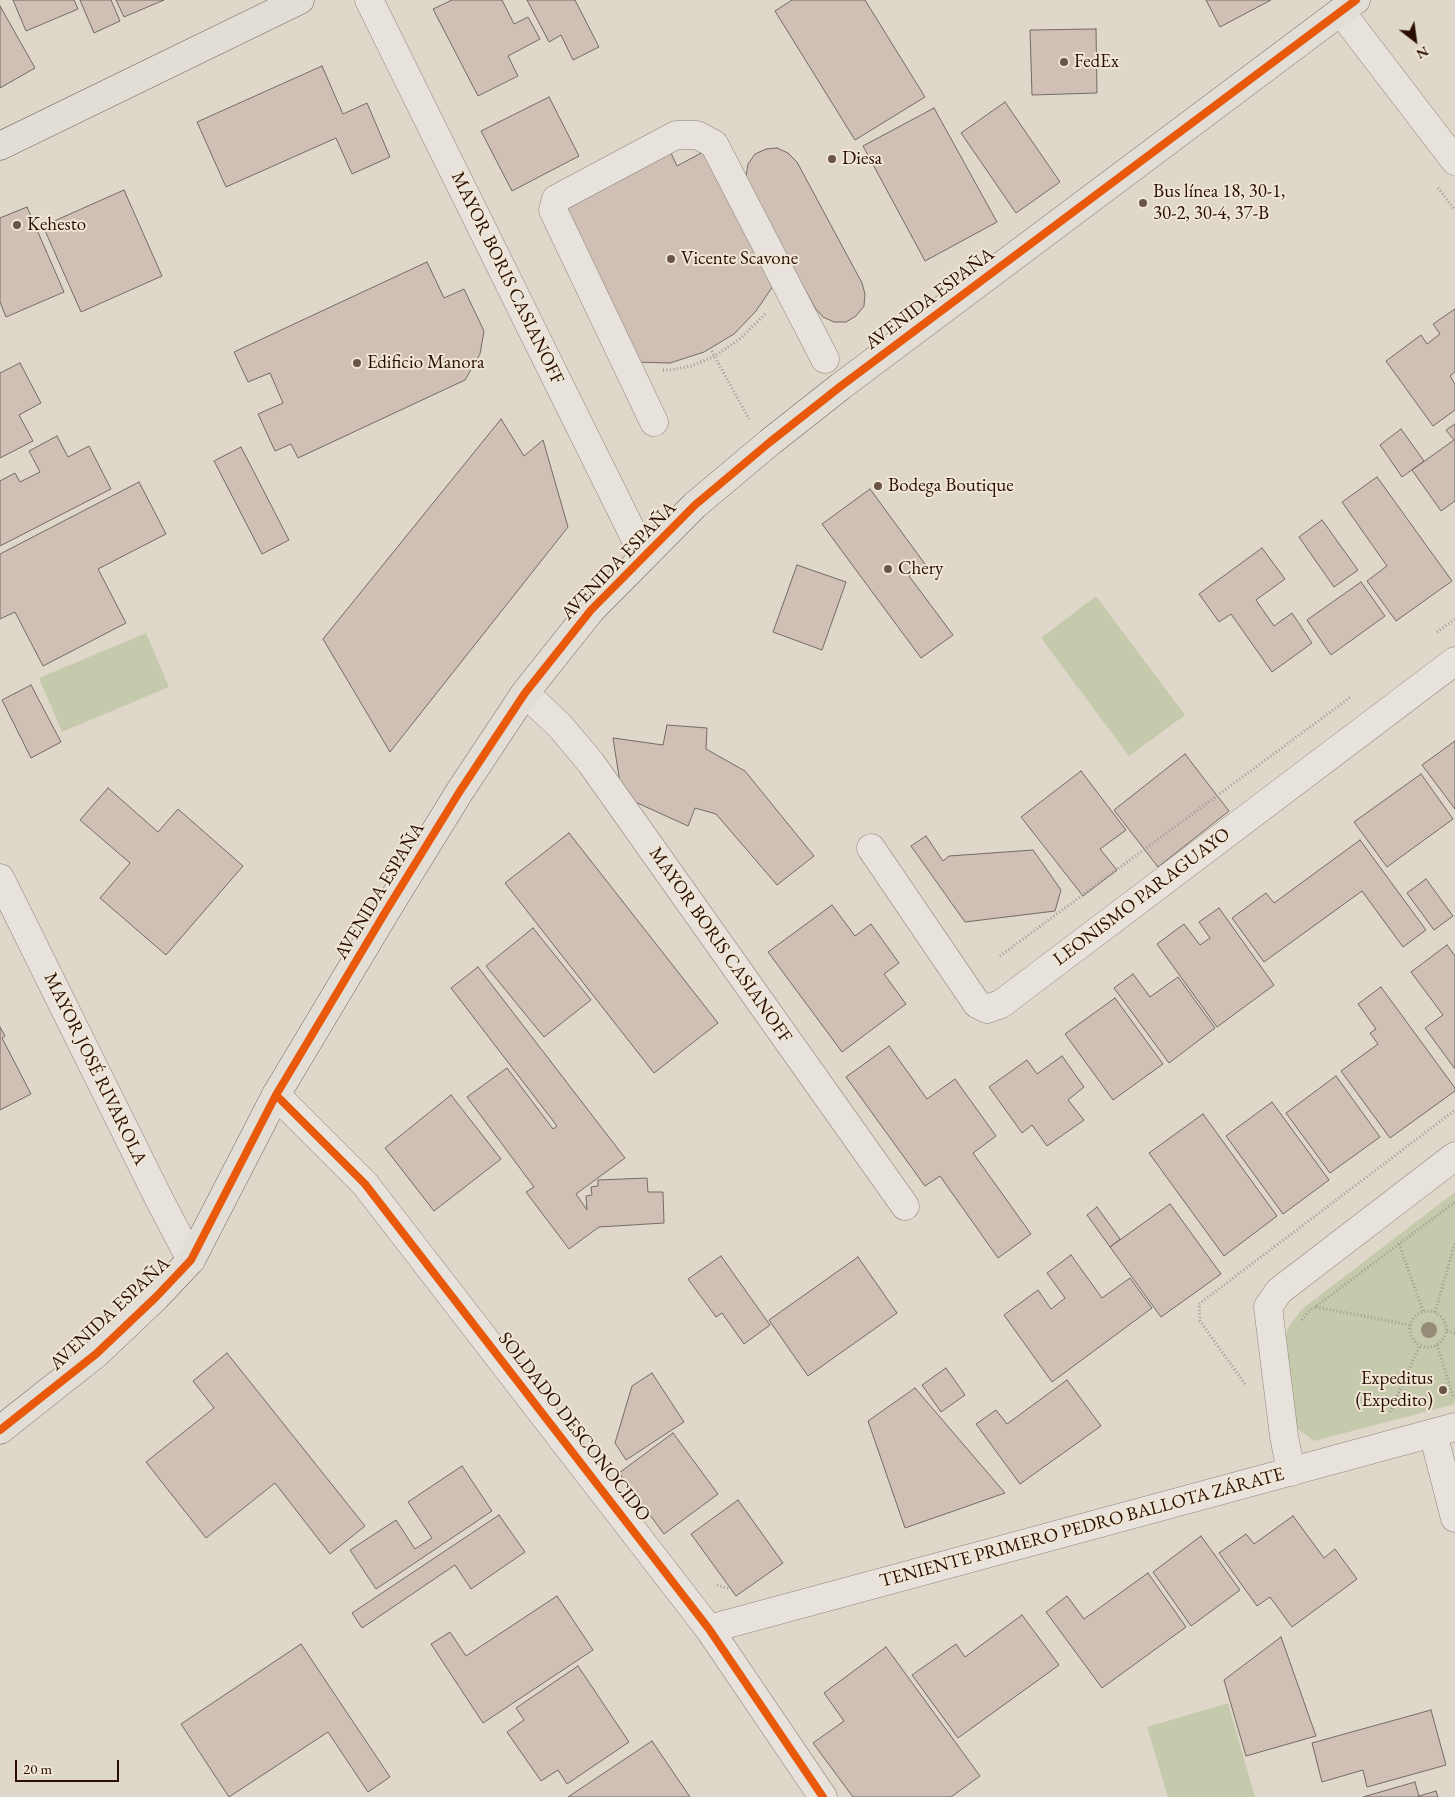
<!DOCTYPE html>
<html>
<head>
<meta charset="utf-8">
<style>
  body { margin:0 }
  #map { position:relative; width:1455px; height:1797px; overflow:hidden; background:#dfd7c9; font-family:"EB Garamond",serif }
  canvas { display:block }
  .north { position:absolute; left:1390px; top:15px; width:50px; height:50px; -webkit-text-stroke:4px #f0e6d6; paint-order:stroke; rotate:150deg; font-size:14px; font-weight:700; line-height:20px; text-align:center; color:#290e00 }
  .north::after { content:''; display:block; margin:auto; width:18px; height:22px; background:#290e00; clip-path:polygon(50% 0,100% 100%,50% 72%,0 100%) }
  .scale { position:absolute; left:15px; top:1760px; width:104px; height:22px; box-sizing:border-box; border:2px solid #290e00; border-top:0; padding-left:6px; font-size:15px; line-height:18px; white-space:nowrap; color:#290e00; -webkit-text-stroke:4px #f0e6d6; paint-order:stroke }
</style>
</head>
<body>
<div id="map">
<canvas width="1455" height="1797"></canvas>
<div class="north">N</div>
<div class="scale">20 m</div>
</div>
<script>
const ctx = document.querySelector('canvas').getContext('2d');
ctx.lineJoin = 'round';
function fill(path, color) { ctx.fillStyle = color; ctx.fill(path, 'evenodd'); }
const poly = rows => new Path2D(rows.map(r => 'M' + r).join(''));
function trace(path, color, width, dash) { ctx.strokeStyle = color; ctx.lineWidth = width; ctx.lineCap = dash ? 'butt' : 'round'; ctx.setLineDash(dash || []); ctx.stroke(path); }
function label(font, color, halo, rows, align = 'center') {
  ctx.font = font + ' "EB Garamond",serif'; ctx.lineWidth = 4; ctx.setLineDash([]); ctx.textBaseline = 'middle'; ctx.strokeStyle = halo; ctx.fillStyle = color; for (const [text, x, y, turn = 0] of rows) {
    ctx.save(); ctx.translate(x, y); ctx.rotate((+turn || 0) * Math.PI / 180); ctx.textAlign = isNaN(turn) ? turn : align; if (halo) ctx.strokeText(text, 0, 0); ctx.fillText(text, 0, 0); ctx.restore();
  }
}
fill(poly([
  [1096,596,1185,715,1129,756,1041,638],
  [146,633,169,687,62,732,39,678],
  [1455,1192,1455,1404,1314,1441,1291,1424,1283,1342,1289,1326,1302,1309],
  [1228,1703,1255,1797,1168,1797,1147,1727]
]), '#c6caac');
const building = poly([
  [13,0,74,0,78,9,26,31,13,0],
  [80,0,111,0,120,21,94,33,80,0],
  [116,0,164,0,124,17,116,0],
  [452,0,502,0,514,24,528,17,540,39,508,56,518,76,478,96,433,9,452,0],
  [527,0,575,0,599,47,573,60,561,35,549,42,527,0],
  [792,0,865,0,925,97,855,140,775,11,792,0],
  [1206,0,1271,0,1220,27,1206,0],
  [0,6,35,68,0,88,0,6],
  [1096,29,1097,93,1032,95,1030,30,1096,29],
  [322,66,343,114,367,103,390,157,352,174,336,138,226,187,197,122,322,66],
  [549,97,579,156,512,191,481,131,549,97],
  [1005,102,1060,182,1016,213,961,133,1005,102],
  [934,108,997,222,925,261,863,146,934,108],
  [777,148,788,153,797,162,862,283,865,294,864,306,856,316,846,322,834,322,823,317,815,308,749,187,746,176,748,164,755,154,766,149,777,148],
  [703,152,777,280,756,311,734,334,704,352,670,363,634,362,563,211,671,153,677,166,703,152],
  [124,190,162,276,81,312,43,226,124,190],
  [27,207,64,292,6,317,0,302,0,218,27,207],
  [427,262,444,298,464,289,484,331,480,354,465,380,298,458,291,444,275,451,258,414,283,403,270,373,248,382,234,352,427,262],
  [1455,309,1455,372,1450,376,1455,384,1455,410,1433,426,1386,361,1421,335,1427,344,1440,334,1433,324,1455,309],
  [20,363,41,403,19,415,33,441,0,458,0,373,20,363],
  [501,419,524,456,543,440,568,527,390,752,323,639,501,419],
  [1455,424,1455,501,1441,511,1412,470,1454,440,1446,430,1455,424],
  [1401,429,1424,461,1402,477,1380,445,1401,429],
  [57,436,68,457,89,446,111,489,0,546,0,481,15,473,20,482,40,472,29,451,57,436],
  [241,447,289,540,262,554,214,461,241,447],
  [1377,477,1452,581,1396,621,1367,581,1387,566,1342,502,1377,477],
  [139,482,166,534,98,569,126,623,43,666,15,612,0,619,0,554,139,482],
  [870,489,925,564,909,576,953,635,921,658,822,524,870,489],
  [1322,520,1358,570,1334,587,1299,537,1322,520],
  [1262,548,1285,579,1256,600,1274,626,1292,613,1312,643,1272,672,1231,614,1219,622,1199,594,1262,548],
  [797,565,846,582,822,650,773,632,797,565],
  [1361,582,1385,616,1331,655,1307,620,1361,582],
  [31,685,61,742,31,758,2,700,31,685],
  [667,725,707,728,706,749,745,771,814,856,777,885,716,814,695,808,688,826,622,796,613,738,663,745,667,725],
  [1455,741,1455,809,1422,765,1455,741],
  [1185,754,1229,811,1158,867,1114,810,1185,754],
  [1081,771,1126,830,1100,849,1117,870,1083,896,1021,817,1081,771],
  [1421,774,1453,819,1387,867,1354,822,1421,774],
  [108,788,158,832,178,809,243,866,166,955,100,898,130,863,80,820,108,788],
  [569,833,718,1023,654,1073,505,883,569,833],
  [926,836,943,861,949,856,1033,850,1061,890,1055,911,965,922,911,846,926,836],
  [1360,840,1426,930,1403,947,1362,891,1264,962,1232,918,1266,893,1274,903,1360,840],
  [1426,879,1453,916,1434,930,1407,893,1426,879],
  [832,905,855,936,871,924,899,963,884,974,906,1004,842,1052,768,952,832,905],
  [1219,908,1274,985,1217,1027,1157,944,1184,924,1200,945,1210,938,1199,922,1219,908],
  [533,928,591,1000,544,1037,486,966,533,928],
  [1447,945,1455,956,1455,1069,1425,1028,1443,1015,1411,972,1447,945],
  [478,967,625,1158,576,1194,587,1210,586,1196,592,1195,591,1187,598,1186,598,1180,647,1178,648,1192,663,1192,664,1223,599,1227,569,1249,526,1192,534,1187,467,1097,507,1068,553,1129,557,1126,451,988,478,967],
  [1133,974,1150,997,1178,977,1215,1028,1169,1063,1114,988,1133,974],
  [1381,987,1455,1088,1455,1091,1390,1138,1341,1071,1378,1044,1370,1033,1376,1029,1358,1004,1381,987],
  [1115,998,1163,1064,1113,1100,1065,1034,1115,998],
  [0,1027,5,1036,2,1038,31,1094,0,1110,0,1027],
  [889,1046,927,1099,955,1079,996,1136,973,1153,1031,1234,998,1258,940,1176,925,1186,846,1077,889,1046],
  [1062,1056,1084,1087,1068,1100,1084,1120,1047,1146,1032,1125,1022,1133,989,1087,1027,1060,1037,1074,1062,1056],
  [1336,1076,1380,1137,1330,1173,1286,1113,1336,1076],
  [451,1095,501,1159,434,1211,385,1148,451,1095],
  [1272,1102,1329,1180,1283,1214,1226,1136,1272,1102],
  [1203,1114,1277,1216,1224,1256,1149,1153,1203,1114],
  [1170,1204,1221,1274,1161,1317,1110,1247,1170,1204],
  [1097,1207,1120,1239,1110,1247,1087,1215,1097,1207],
  [1071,1255,1102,1298,1130,1278,1152,1308,1052,1382,1004,1315,1038,1290,1051,1309,1065,1298,1047,1273,1071,1255],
  [721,1256,770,1325,744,1344,722,1313,716,1317,688,1279,721,1256],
  [858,1257,897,1313,808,1376,769,1320,858,1257],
  [227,1353,365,1526,330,1554,275,1483,206,1538,146,1462,214,1408,193,1381,227,1353],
  [946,1368,965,1395,941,1412,922,1385,946,1368],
  [652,1373,684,1422,626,1460,615,1443,632,1386,652,1373],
  [1067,1380,1101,1426,1020,1484,976,1424,996,1410,1007,1424,1067,1380],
  [915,1388,1005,1493,905,1528,868,1421,915,1388],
  [673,1433,718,1494,664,1534,619,1473,673,1433],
  [462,1466,492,1511,376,1589,350,1550,396,1520,415,1549,432,1538,408,1502,462,1466],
  [738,1500,783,1563,736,1596,691,1534,738,1500],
  [499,1515,525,1552,471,1589,455,1565,362,1628,352,1613,499,1515],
  [1293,1516,1324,1558,1335,1549,1357,1579,1292,1627,1270,1597,1257,1606,1219,1553,1246,1534,1254,1544,1293,1516],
  [1201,1536,1240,1590,1191,1626,1153,1572,1201,1536],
  [1148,1573,1186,1627,1102,1688,1046,1612,1067,1596,1084,1619,1148,1573],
  [557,1596,593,1650,483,1723,431,1644,450,1632,466,1656,557,1596],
  [1022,1615,1059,1665,958,1738,912,1675,956,1644,965,1657,1022,1615],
  [1281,1637,1316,1736,1246,1756,1224,1680,1281,1637],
  [301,1644,390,1777,368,1792,328,1732,229,1797,181,1724,301,1644],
  [886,1647,980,1776,951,1797,853,1797,813,1743,844,1721,824,1693,886,1647],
  [578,1666,629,1742,567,1784,558,1770,541,1781,507,1732,524,1720,516,1708,578,1666],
  [1431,1710,1446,1765,1367,1787,1363,1770,1322,1782,1312,1743,1431,1710],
  [652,1741,690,1797,568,1797,652,1741],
  [1415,1782,1419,1797,1363,1797,1415,1782],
  [1436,1791,1438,1797,1419,1797,1419,1796,1436,1791]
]);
fill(building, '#cfbfb5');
trace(building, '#746b62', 1);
const minor = poly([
  [369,0,644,556],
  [1341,12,1455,161],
  [654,422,553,210,556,199,676,135,697,135,714,144,825,359],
  [525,693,560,726,591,763,905,1206],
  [871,848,977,1004,987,1009,1001,1004,1455,661],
  [0,878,159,1199,191,1260],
  [276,1095,365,1184,709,1629,823,1797],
  [1433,1433,1455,1518],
  [1291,1472,1284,1436,1268,1307,1279,1291,1455,1156],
  [709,1629,1455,1427]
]);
const major = poly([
  [0,146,300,0],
  [0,1430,96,1354,156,1297,191,1260,276,1095,386,911,460,791,525,693,591,610,695,505,770,442,841,386,1356,0]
]);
trace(minor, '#8e867c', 29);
trace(major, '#746b62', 29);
trace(poly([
  [1438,188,1455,210],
  [710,348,749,419],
  [663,370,671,370,691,366,715,356,741,338,766,313],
  [1437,632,1455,619],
  [1000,956,1352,696],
  [1399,1244,1423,1311],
  [1316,1307,1410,1325],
  '1410 1329a18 18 0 1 1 36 0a18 18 0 1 1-36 0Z',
  [1435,1312,1455,1243],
  [1302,1320,1307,1313,1455,1202],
  [1447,1331,1455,1333],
  [1437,1345,1453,1396],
  [1245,1384,1200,1321,1199,1304,1455,1110],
  [1390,1412,1420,1345],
  [717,1585,730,1589]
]), '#a19b93', 3, [1, 2.5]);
trace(minor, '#e7e2db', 28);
trace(major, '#e2ddd5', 28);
trace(poly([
  [276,1095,365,1184,709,1629,823,1797],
  [0,1430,96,1354,156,1297,191,1260,276,1095,386,911,460,791,525,693,591,610,695,505,770,442,841,386,1356,0]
]), '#e8590c', 8);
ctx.fillStyle = '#958b77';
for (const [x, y] of [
  [1429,1330]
]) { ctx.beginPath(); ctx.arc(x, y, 8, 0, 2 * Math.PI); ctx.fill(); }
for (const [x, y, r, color] of [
  [1064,62,5,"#695446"],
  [832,159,5,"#695446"],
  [1143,203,5,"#695446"],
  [17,225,5,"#695446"],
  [671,259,5,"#695446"],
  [357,363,5,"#695446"],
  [878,486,5,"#695446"],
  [888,569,5,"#695446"],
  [1443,1390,5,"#695446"]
]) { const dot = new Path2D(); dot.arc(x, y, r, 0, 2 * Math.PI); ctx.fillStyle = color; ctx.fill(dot); trace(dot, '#f0e6d6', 2); }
label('19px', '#290e00', '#f0e6d6', [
  ["FedEx",1074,62],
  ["Diesa",842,159],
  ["Bus línea 18, 30-1,",1153,192],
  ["30-2, 30-4, 37-B",1153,214],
  ["Kehesto",27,225],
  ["Vicente Scavone",681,259],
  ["Edificio Manora",367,363],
  ["Bodega Boutique",888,486],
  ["Chery",898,569],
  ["Expeditus",1433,1379,"right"],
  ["(Expedito)",1433,1401,"right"]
], 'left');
label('19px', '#290e00', '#f0e6d6', [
  ["MAYOR BORIS CASIANOFF",507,278,64],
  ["AVENIDA ESPAÑA",930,299,-37],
  ["AVENIDA ESPAÑA",619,561,-46],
  ["AVENIDA ESPAÑA",380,891,-59],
  ["LEONISMO PARAGUAYO",1142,897,-37],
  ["MAYOR BORIS CASIANOFF",720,945,55],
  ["MAYOR JOSÉ RIVAROLA",95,1069,64],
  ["AVENIDA ESPAÑA",110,1314,-43],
  ["SOLDADO DESCONOCIDO",574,1427,52],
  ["TENIENTE PRIMERO PEDRO BALLOTA ZÁRATE",1082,1528,-15]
]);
</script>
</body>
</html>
